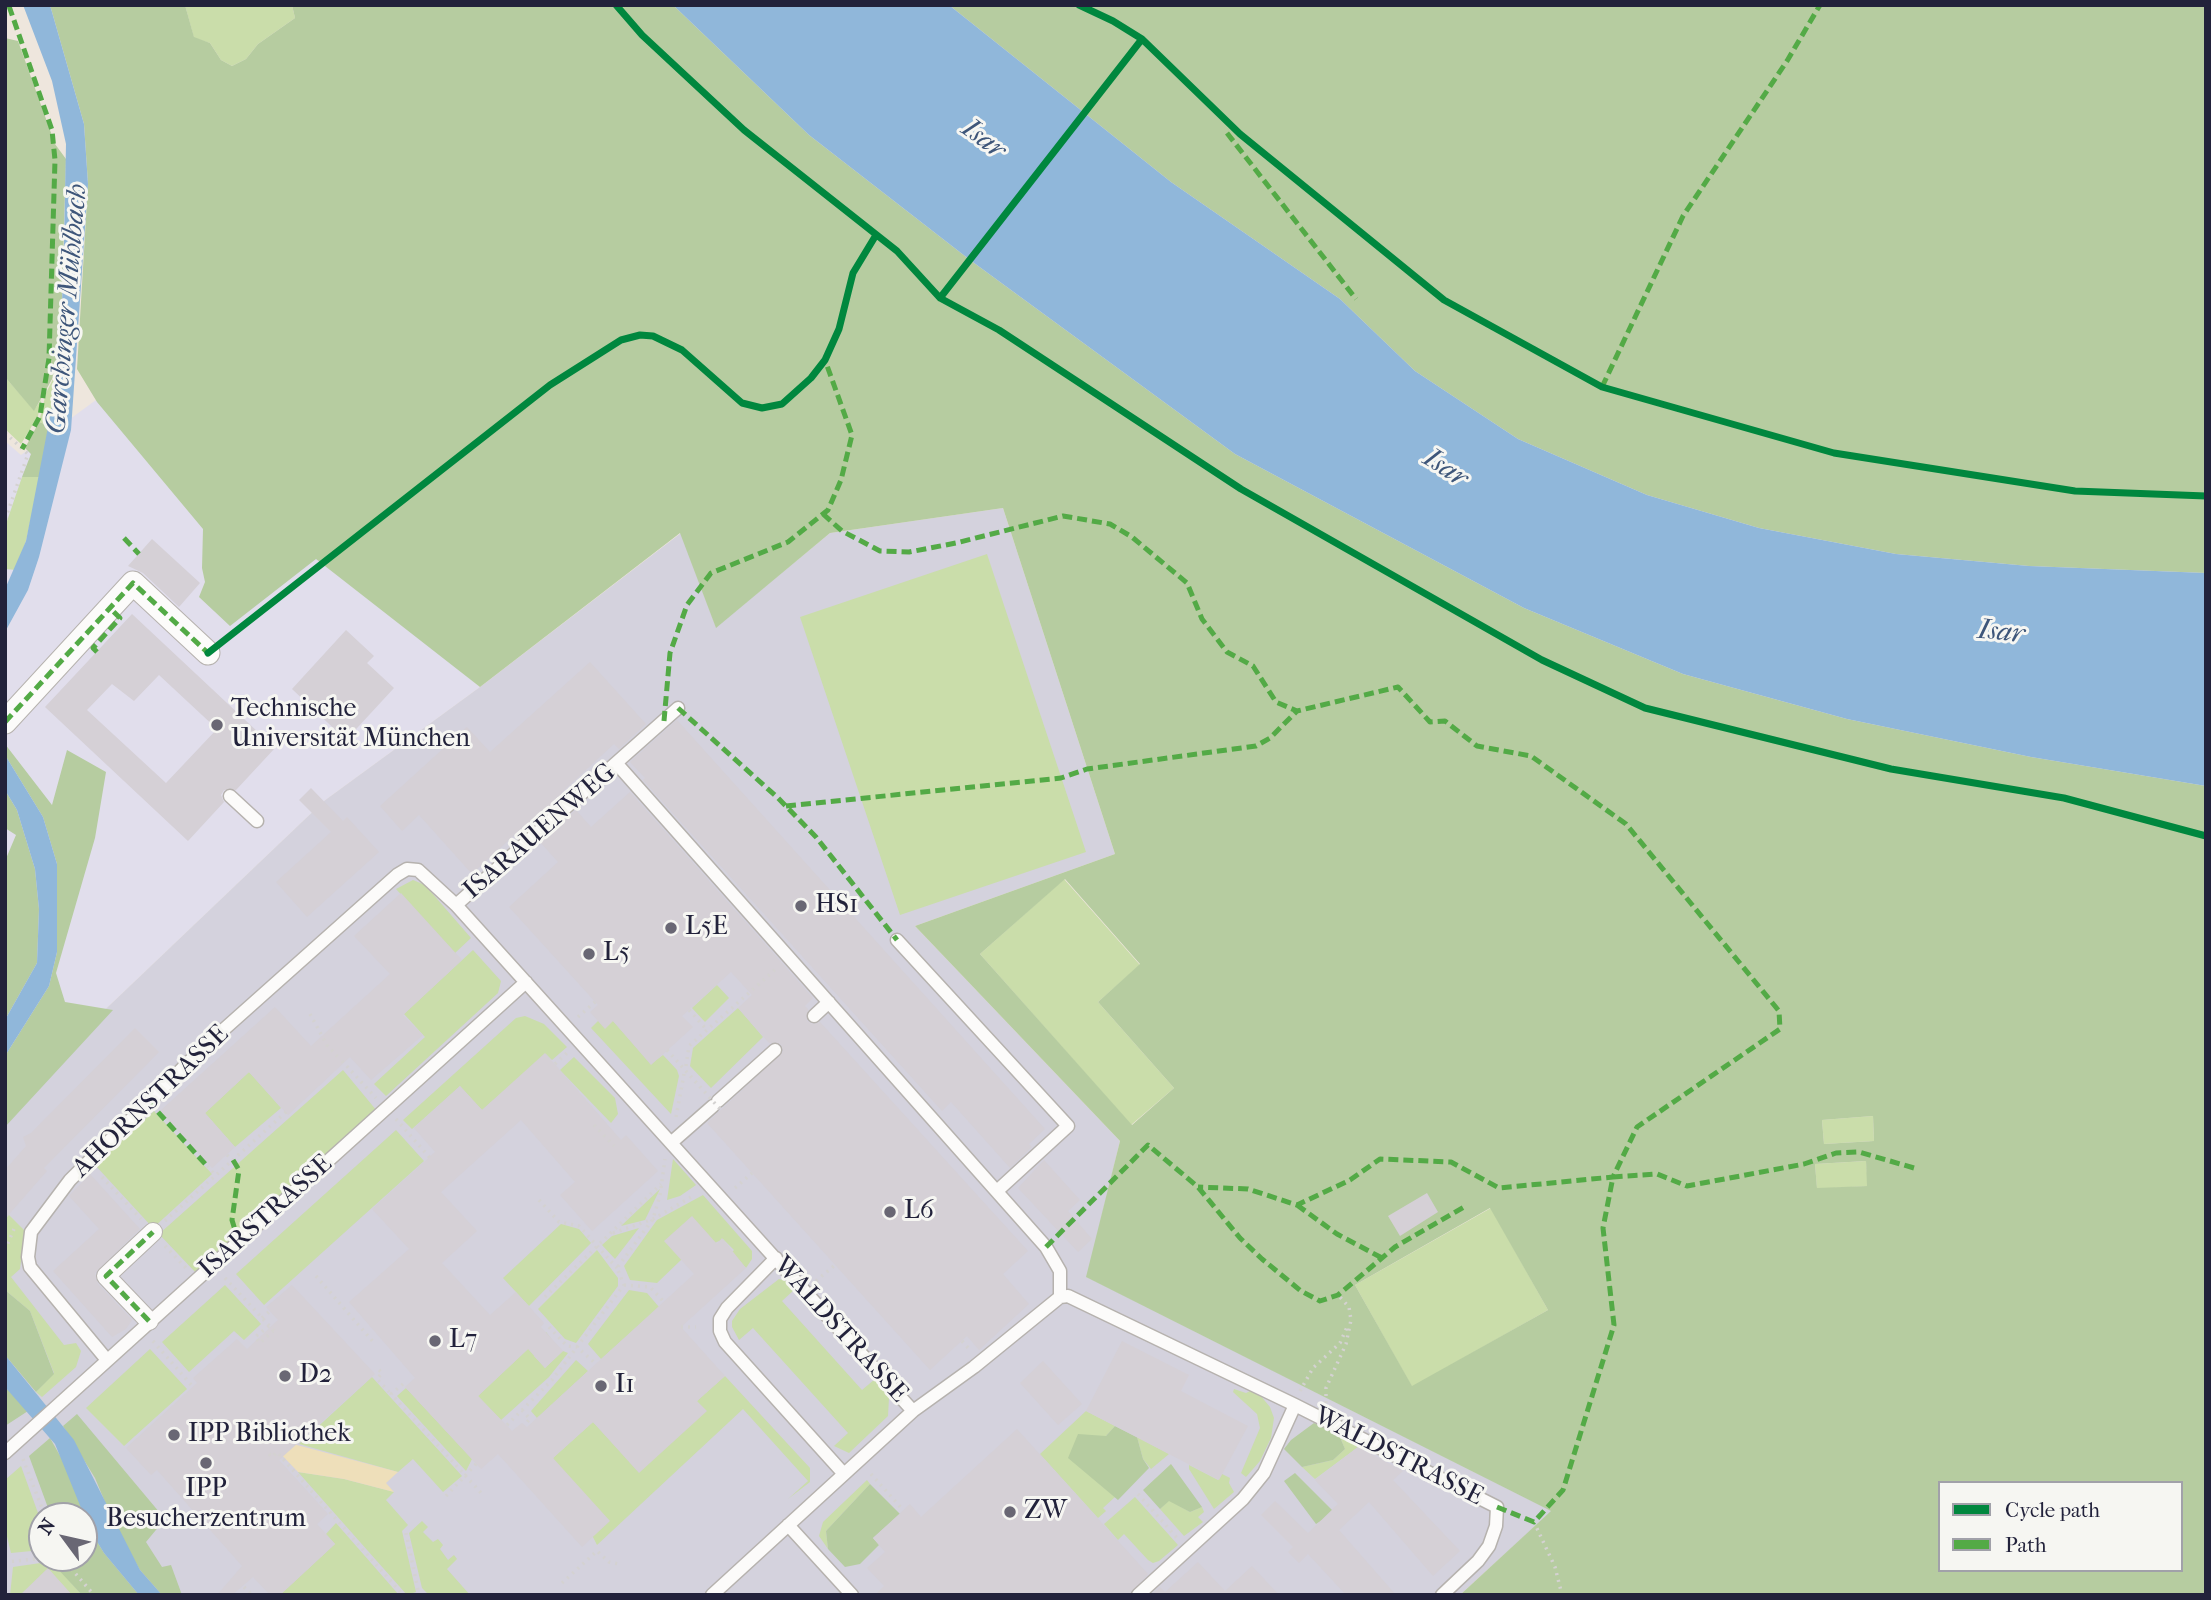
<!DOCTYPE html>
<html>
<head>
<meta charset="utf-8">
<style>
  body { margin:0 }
  #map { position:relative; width:2211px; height:1600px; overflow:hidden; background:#eee6dd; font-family:"IM FELL French Canon",serif }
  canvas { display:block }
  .frame { position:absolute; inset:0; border:7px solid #22223b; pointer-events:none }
  .legend { position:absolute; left:1938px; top:1481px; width:245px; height:91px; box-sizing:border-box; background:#f6f6f2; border:2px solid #a1a1a9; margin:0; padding:9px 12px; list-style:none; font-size:21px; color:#22223b }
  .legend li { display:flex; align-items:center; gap:14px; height:35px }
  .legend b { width:35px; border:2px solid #a1a1a9 }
  .north { position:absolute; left:28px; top:1502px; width:70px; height:70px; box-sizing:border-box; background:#f6f6f2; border:2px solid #a1a1a9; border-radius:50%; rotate:303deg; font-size:19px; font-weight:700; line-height:28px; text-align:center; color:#22223b }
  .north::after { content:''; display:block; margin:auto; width:24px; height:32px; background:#696774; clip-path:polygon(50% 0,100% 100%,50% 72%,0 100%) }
</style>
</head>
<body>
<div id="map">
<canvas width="2211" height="1600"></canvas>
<div class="frame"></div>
<ul class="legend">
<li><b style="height:9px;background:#00873e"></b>Cycle path</li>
<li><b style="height:9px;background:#53aa46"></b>Path</li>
</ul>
<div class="north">N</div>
</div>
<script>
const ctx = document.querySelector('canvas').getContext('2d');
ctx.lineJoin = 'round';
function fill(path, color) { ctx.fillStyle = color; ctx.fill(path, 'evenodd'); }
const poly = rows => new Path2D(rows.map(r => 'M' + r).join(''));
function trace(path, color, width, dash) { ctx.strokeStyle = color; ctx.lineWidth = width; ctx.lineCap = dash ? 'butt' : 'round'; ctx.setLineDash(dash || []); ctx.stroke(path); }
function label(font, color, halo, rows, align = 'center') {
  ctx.font = font + ' "IM FELL French Canon",serif'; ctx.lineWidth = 6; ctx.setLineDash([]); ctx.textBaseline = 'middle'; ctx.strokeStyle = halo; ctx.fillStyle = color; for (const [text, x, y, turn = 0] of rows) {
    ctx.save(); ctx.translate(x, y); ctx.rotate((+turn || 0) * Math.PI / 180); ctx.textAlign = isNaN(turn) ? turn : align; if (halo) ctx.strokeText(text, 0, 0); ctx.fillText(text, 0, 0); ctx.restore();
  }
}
fill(poly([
  [100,397,316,546,480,687,324,801,5,1105,5,441,21,455]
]), '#e1deec');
fill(poly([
  [1003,508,1115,854,915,926,1120,1141,1087,1277,1552,1511,1460,1595,5,1595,5,1105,324,801,480,687,681,533,716,627,830,533],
  [42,1516,84,1516,84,1558,42,1558]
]), '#d4d2dd');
fill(poly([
  [185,5,292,5,295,18,258,44,246,59,232,66,221,60,210,43,194,38],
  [60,365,50,426,39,422,46,393],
  [5,377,34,410,41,400,38,416,21,444,5,429],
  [22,477,40,477,26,541,16,570,5,569,5,527],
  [987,554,1086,852,900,915,800,617],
  [1064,879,1140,965,1098,1002,1174,1088,1131,1125,980,954],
  [413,880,425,885,471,938,455,953,396,889],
  [473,950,501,981,498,993,386,1096,374,1084,425,1037,404,1014],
  [717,985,729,998,705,1022,692,1008],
  [738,1008,763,1037,711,1088,690,1066,693,1048],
  [525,1016,544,1024,567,1047,552,1060,546,1054,482,1110,460,1086,412,1129,403,1120,516,1018],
  [598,1021,613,1021,651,1064,663,1055,677,1070,679,1076,671,1114,591,1028],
  [574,1057,615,1098,618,1114,611,1123,560,1070],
  [343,1070,377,1111,197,1274,159,1234],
  [249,1072,281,1108,235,1147,205,1113],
  [154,1111,212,1174,153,1228,95,1165],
  [1873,1116,1874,1141,1824,1144,1822,1120],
  [396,1130,424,1161,264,1305,236,1274],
  [673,1159,696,1185,680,1196,667,1200],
  [1866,1161,1868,1186,1817,1189,1815,1164],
  [660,1189,645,1220,621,1226],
  [703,1195,752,1251,752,1259,746,1268,739,1260,728,1256,734,1250,723,1239,681,1260,657,1283,630,1280,624,1266,657,1220],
  [1491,1208,1548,1310,1412,1387,1355,1285],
  [9,1215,25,1231,20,1269,11,1277,64,1345,76,1343,81,1351,76,1367,42,1397,36,1392,54,1373,30,1311,5,1290,5,1219],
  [561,1224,579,1229,591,1243,529,1306,503,1278],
  [639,1228,615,1259,602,1245,612,1236],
  [597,1250,618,1278,618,1286,576,1343,565,1339,538,1309],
  [779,1279,786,1281,794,1290,782,1301,862,1390,875,1379,889,1398,888,1416,849,1453,834,1446,848,1433,753,1328,739,1340,732,1327,732,1321,740,1309],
  [225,1285,261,1324,244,1340,234,1331,189,1372,162,1342],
  [629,1290,647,1293,659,1307,601,1359,588,1344],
  [546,1332,552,1340,534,1356,545,1368,563,1351,568,1353,549,1377,501,1420,478,1396],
  [150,1349,187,1389,124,1446,86,1408],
  [576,1360,588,1371,537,1418,531,1411],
  [725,1376,810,1468,810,1482,788,1499,808,1481,743,1409,597,1545,553,1458,593,1422,639,1472,697,1401],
  [372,1377,462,1476,443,1492,413,1459,398,1472,299,1444],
  [406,1388,472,1459,466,1471,397,1396],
  [1234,1389,1246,1393,1252,1390,1260,1395,1270,1407,1274,1418,1271,1438,1260,1461,1246,1477,1241,1473,1260,1428,1257,1414,1233,1392],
  [1086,1411,1115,1426,1106,1436,1069,1458,1115,1497,1103,1508,1106,1511,1098,1518,1040,1454],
  [1339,1435,1358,1447,1315,1479,1302,1467,1333,1460,1345,1449],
  [1137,1437,1169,1454,1151,1469,1143,1459],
  [1189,1465,1218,1480,1222,1474,1230,1478,1229,1483,1234,1492,1214,1509,1189,1469],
  [21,1466,42,1524,42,1550,11,1553,5,1528,5,1480],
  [298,1472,344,1479,394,1492,386,1500,408,1525,402,1531,416,1592,407,1595],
  [867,1480,870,1484,826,1531,828,1549,819,1536,823,1522],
  [1135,1497,1178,1545,1159,1561,1153,1563,1148,1560,1124,1534,1118,1540,1104,1524],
  [1169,1500,1190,1512,1202,1507,1204,1512,1198,1517,1203,1522,1184,1536,1160,1509],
  [422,1521,428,1527,423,1532,433,1542,438,1539,443,1545,440,1549,448,1560,454,1555,457,1559,447,1569,470,1595,429,1595,422,1588,409,1533],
  [336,1523,399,1595,280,1595,335,1544,326,1534],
  [61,1560,56,1566,82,1595,72,1595,48,1569,34,1595,10,1595,13,1567]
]), '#caddaa');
fill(poly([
  [50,5,185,5,194,37,210,43,221,60,232,66,246,59,258,44,295,18,292,5,673,5,809,135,970,260,1235,454,1524,608,1683,674,1847,719,2031,757,2206,786,2206,1595,1460,1595,1551,1511,1086,1277,1120,1141,915,926,1115,854,1003,508,830,533,716,628,680,533,480,687,316,559,230,626,199,597,205,582,202,568,203,529,97,402,77,369,88,184,84,124],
  [1065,879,1140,964,1098,1002,1174,1088,1132,1125,980,954],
  [1873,1116,1874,1141,1824,1144,1822,1120],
  [1866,1161,1867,1186,1817,1188,1815,1164],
  [1490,1208,1548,1310,1412,1386,1355,1285],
  [1940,1483,2181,1483,2181,1570,1940,1570],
  [949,5,2206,5,2206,573,2029,566,1896,554,1759,528,1647,495,1518,439,1415,371,1340,299,1171,182],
  [5,38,18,41,55,144,66,159,60,365,34,411,5,377],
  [39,422,50,426,40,477,22,477,31,454,25,448],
  [5,744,52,805,67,750,106,772,95,838,56,973,65,1002,113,1010,5,1127,5,1056,49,986,57,952,57,864,43,817,5,755],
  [5,790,17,810,35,869,39,909,37,963,5,1020,5,861,16,835,5,828],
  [5,1290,30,1311,54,1374,36,1392,5,1355],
  [5,1387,28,1411,5,1426],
  [77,1414,165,1519,146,1542,162,1567,171,1565,182,1595,162,1595,140,1570,115,1526,95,1478,63,1426],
  [1314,1423,1339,1435,1345,1449,1333,1460,1302,1467,1284,1449,1291,1440],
  [1115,1426,1137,1437,1143,1459,1149,1468,1118,1500,1068,1458,1078,1434,1106,1436],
  [50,1438,67,1468,90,1530,104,1553,139,1595,82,1595,55,1566,63,1558,84,1558,84,1516,51,1516,29,1456],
  [1171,1464,1202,1507,1190,1512,1169,1501,1160,1509,1143,1490],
  [1295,1473,1334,1512,1316,1524,1284,1481],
  [870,1484,900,1514,873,1538,879,1545,860,1564,845,1567,828,1549,826,1531]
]), '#b6cca0');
fill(poly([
  [287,1436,297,1445,398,1472,386,1483,394,1492,344,1479,298,1472,275,1448]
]), '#eedfba');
fill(poly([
  [23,5,50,5,84,124,88,184,71,430,39,557,28,590,5,632,5,589,26,541,60,365,64,241,66,144,52,81],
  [673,5,949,5,1171,182,1340,299,1415,371,1518,439,1647,495,1759,528,1896,554,2029,566,2206,573,2206,786,2031,757,1847,719,1683,674,1524,608,1235,454,970,260,809,135],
  [5,755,43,817,57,864,57,952,49,986,5,1056,5,1020,37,963,39,909,35,869,17,810,5,790],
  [5,1355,74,1440,140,1570,162,1595,139,1595,104,1553,90,1530,55,1444,5,1387]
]), '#90b7da');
fill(poly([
  [152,539,200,583,179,607,143,573,128,566],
  [132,614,275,748,236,790,224,790,221,795,224,802,188,841,45,707],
  [159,675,217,729,166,783,87,710,112,684,134,701],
  [346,630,374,656,367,663,394,688,346,740,292,689],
  [590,662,646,724,619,749,614,744,561,793,564,797,529,829,525,825,472,874,419,815,402,831,380,806,467,727,490,752],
  [677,720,1045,1129,1029,1144,1032,1147,1010,1168,951,1102,942,1111,643,780,645,778,630,762],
  [311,788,343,821,347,817,379,852,307,917,276,882,331,832,299,800],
  [630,792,813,998,805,1006,808,1009,807,1021,812,1024,820,1022,1028,1251,1003,1274,1029,1304,979,1350,967,1336,930,1370,707,1123,783,1052,781,1044,769,1043,738,1008,752,995,731,972,682,1016,693,1027,651,1065,613,1021,605,1029,590,1012,598,1005,509,907,558,862,540,842,576,810,591,827],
  [401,893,462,960,403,1015,423,1035,371,1080,350,1057,288,1115,249,1072,205,1113,235,1147,212,1168,160,1111,275,1007,311,1046,390,974,354,936],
  [135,1028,159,1052,44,1168,47,1171,5,1219,5,1170,26,1146,23,1137,31,1133],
  [545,1053,621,1140,626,1135,658,1171,592,1231,560,1195,575,1182,521,1120,441,1192,477,1231,442,1263,490,1315,516,1292,544,1323,541,1327,563,1351,545,1368,528,1349,478,1396,512,1431,522,1423,527,1427,694,1274,664,1241,692,1216,717,1244,722,1238,746,1268,681,1327,725,1376,697,1401,707,1411,639,1473,593,1422,553,1458,610,1521,582,1547,498,1454,481,1469,405,1387,415,1378,349,1302,409,1249,372,1209,435,1152,414,1128,460,1086,482,1110],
  [1044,1160,1080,1200,1068,1211,1092,1239,1078,1252,1018,1188],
  [90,1174,140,1229,95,1273,98,1284,132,1320,126,1329,112,1337,53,1271,99,1229,69,1196],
  [1427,1193,1438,1212,1400,1236,1388,1216],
  [292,1285,375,1374,279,1460,328,1514,317,1524,335,1544,280,1595,270,1595,253,1577,232,1595,217,1595,242,1566,157,1470,151,1475,126,1448,197,1383,193,1378,237,1339,247,1349,278,1320,266,1307],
  [1122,1341,1189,1375,1181,1391,1248,1426,1219,1480,1086,1411],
  [1043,1361,1082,1404,1058,1425,1020,1383],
  [1017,1429,1148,1574,1129,1595,875,1595,884,1586,867,1568,885,1552,873,1538,910,1504,921,1517],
  [1358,1447,1403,1471,1393,1480,1460,1551,1433,1576,1369,1502,1339,1530,1396,1595,1346,1595,1308,1554,1299,1563,1288,1552,1293,1547,1261,1515,1275,1501,1308,1533,1338,1504,1315,1480],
  [1198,1562,1225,1591,1252,1566,1279,1595,1151,1595,1160,1587,1165,1592],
  [48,1568,72,1595,20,1595]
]), '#d5d0d6');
const service = poly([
  [617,764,1046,1247,1060,1271,1060,1297],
  [230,796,257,821],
  [456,905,913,1411],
  [897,940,1068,1126,997,1191],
  [814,1016,829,1002],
  [718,1101,775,1050],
  [672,1142,713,1106],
  [776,1258,727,1308,720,1319,720,1331,725,1342,844,1474],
  [107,1360,30,1267,28,1257,31,1232,70,1180,203,1048,397,875,407,869,418,870,456,905,678,708],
  [5,1453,526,982],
  [788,1525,852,1595],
  [712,1595,913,1411,974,1367,1060,1297,1068,1296,1295,1405,1497,1507,1496,1526,1489,1546,1478,1561,1442,1595],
  [1138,1595,1243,1499,1264,1473,1295,1405]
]);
const pedestrian = poly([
  [149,1321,106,1276,153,1232]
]);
const minor = poly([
  [5,722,133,583,208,653]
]);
trace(service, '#b6b2ae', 15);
trace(pedestrian, '#b6b2ae', 20);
trace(minor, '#b6b2ae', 25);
trace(poly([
  [5,433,28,454,5,520],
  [689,1010,707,1030],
  [310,1014,327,1045,338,1057],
  [578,1017,595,1002],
  [342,1061,376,1098],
  [555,1064,569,1051],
  [686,1066,689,1046,777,968],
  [676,1117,684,1074],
  [396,1119,431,1159],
  [594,1125,614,1146],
  [227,1155,233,1160],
  [207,1166,216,1176],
  [102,1177,141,1219],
  [735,1188,752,1173],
  [539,1200,559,1222,579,1226,617,1268],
  [165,1221,286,1112],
  [613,1233,653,1219,695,1195],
  [165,1246,186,1268],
  [5,1250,14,1229],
  [316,1276,375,1344],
  [225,1278,276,1333],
  [816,1281,835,1265],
  [624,1285,650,1287,664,1302],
  [545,1297,661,1184],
  [262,1318,270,1311],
  [269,1326,255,1337,260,1343,273,1331],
  [549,1327,567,1346,577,1347,596,1364],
  [681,1327,696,1327],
  [153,1341,193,1387],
  [962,1341,970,1350],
  [379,1370,382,1373,377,1379,391,1394],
  [403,1384,391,1394,483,1495],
  [1300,1391,1313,1368,1340,1343,1348,1325],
  [1326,1403,1326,1388,1346,1344,1351,1320,1349,1307,1338,1295],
  [522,1410,530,1419,524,1425],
  [507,1425,552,1380,624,1285,617,1268,653,1219,660,1195,665,1159],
  [269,1454,272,1457,277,1452,403,1595],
  [23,1459,45,1516],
  [871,1474,903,1510],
  [1138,1494,1177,1538],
  [446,1496,476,1464],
  [1534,1522,1555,1567,1562,1595],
  [406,1533,418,1590],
  [62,1558,94,1595],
  [5,1562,47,1558],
  [562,1583,597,1551,609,1562,619,1564],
  [244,1587,252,1595]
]), '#d4d2d1', 3.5, [2, 5]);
trace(service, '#fcfbfa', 12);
trace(pedestrian, '#fcfbfa', 18);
trace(minor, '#fcfbfa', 23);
trace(poly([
  [667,1050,720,1109]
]), '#d4d2d1', 3.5, [2, 5]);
trace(poly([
  [9,6,52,130,55,160,49,358,40,416,22,449],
  [1227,133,1356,299],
  [1602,387,1683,216,1787,61,1820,5],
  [823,514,842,531,880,551,909,552,956,543,1063,516,1110,524,1132,537,1187,583,1202,619,1227,652,1253,666,1276,702,1297,711,1398,687,1430,722,1445,721,1477,746,1531,756,1626,824,1779,1011,1780,1029,1637,1127,1613,1177,1499,1188,1451,1162,1380,1159,1350,1180,1297,1205,1248,1189,1198,1187],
  [124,538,139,554],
  [97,652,93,648,120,618,110,608],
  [678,708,778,798,816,837,897,940],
  [664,721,670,653,687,605,711,573,788,542,828,510,841,480,852,435,825,360],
  [5,722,133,583,208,653,212,649],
  [786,806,1061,778,1087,769,1256,746,1270,738,1297,711],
  [148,1101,207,1166],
  [233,1160,239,1170,232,1220,235,1230],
  [1297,1205,1337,1234,1382,1258],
  [1046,1247,1148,1145,1198,1187,1240,1238,1262,1259,1301,1291,1320,1301,1338,1295,1395,1247,1464,1207],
  [149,1321,106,1276,153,1232],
  [1497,1507,1534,1522,1563,1490,1614,1325,1603,1228,1613,1177,1657,1174,1687,1186,1804,1164,1836,1153,1859,1152,1914,1168]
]), '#53aa46', 5, [10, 5]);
trace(poly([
  [616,5,642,35,744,130,897,251,940,298,999,330,1241,489,1542,660,1645,708,1891,769,2064,798,2206,836],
  [1079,5,1113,21,1142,39,1240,134,1444,300,1602,387,1834,453,2075,491,2206,496],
  [940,298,1142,39],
  [208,653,550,385,621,340,640,335,653,336,682,350,742,403,762,408,782,404,811,378,825,360,839,329,853,273,876,235]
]), '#00873e', 7);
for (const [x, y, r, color] of [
  [217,725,7,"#696774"],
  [801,906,7,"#696774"],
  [671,928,7,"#696774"],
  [589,954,7,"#696774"],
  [890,1212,7,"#696774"],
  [435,1341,7,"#696774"],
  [285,1376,7,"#696774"],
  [601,1386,7,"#696774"],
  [174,1435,7,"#696774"],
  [206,1463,7,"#696774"],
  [1010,1512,7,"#696774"]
]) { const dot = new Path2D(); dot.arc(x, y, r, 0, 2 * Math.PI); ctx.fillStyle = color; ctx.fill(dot); trace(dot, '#f6f6f2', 2.5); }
label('26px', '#22223b', '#f6f6f2', [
  ["Technische",231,710],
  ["Universität München",231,740],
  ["HS1",815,906],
  ["L5E",685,928],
  ["L5",603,954],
  ["L6",904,1212],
  ["L7",449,1341],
  ["D2",299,1376],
  ["I1",615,1386],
  ["IPP Bibliothek",188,1435],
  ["IPP",206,1490,"center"],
  ["Besucherzentrum",206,1520,"center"],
  ["ZW",1024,1512]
], 'left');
label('26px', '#22223b', '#f6f6f2', [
  ["ISARAUENWEG",540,832,-41],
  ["AHORNSTRASSE",151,1102,-44],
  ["ISARSTRASSE",266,1217,-42],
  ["WALDSTRASSE",840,1330,48],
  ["WALDSTRASSE",1398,1457,27]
]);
label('italic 28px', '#3e567a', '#f6f6f2', [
  ["Isar",983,140,37],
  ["Garchinger Mühlbach",68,309,-85],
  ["Isar",1445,469,33],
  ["Isar",2001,633,6]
]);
</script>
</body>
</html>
